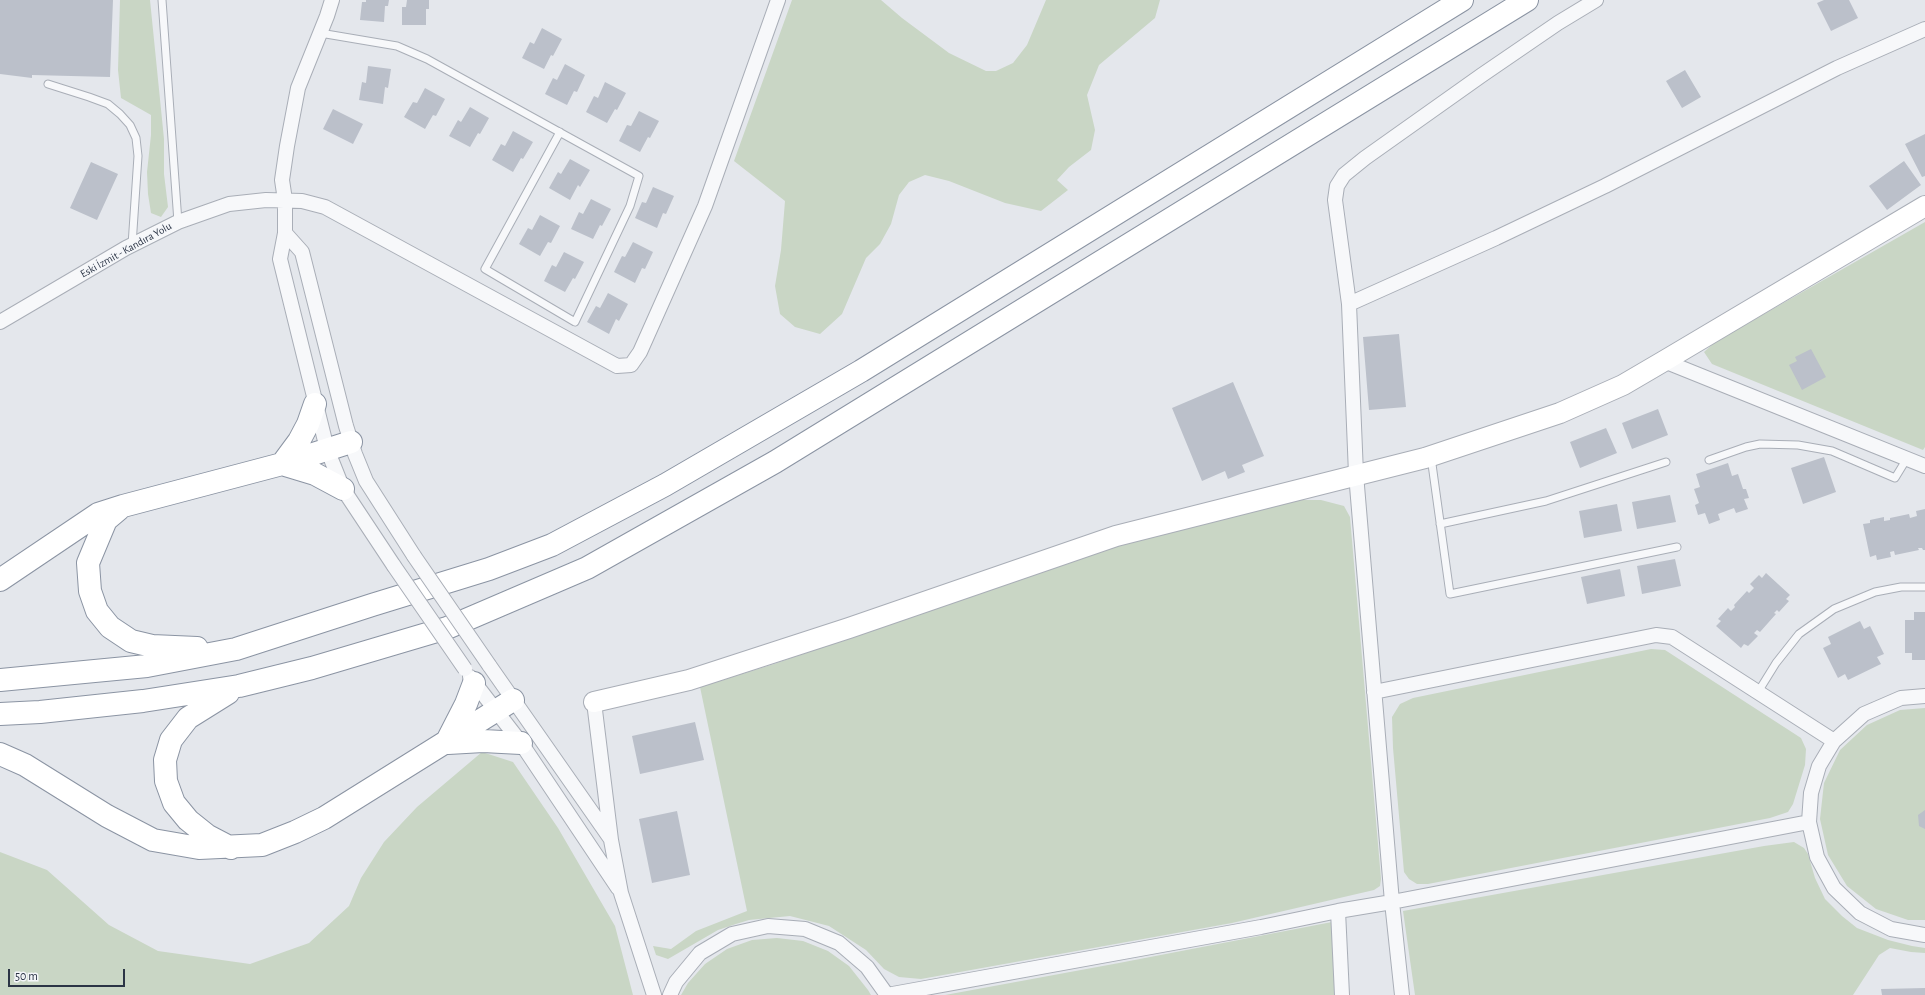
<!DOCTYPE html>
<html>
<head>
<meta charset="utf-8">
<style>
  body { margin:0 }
  #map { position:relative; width:1925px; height:995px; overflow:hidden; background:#e4e7ec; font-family:"Alegreya Sans",sans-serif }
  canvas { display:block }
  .scale { position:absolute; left:8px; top:969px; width:117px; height:18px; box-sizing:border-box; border:2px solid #2b3445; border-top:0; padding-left:5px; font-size:12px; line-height:14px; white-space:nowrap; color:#2b3445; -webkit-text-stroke:3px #f4f6f9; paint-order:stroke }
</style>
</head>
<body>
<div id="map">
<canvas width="1925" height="995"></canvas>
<div class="scale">50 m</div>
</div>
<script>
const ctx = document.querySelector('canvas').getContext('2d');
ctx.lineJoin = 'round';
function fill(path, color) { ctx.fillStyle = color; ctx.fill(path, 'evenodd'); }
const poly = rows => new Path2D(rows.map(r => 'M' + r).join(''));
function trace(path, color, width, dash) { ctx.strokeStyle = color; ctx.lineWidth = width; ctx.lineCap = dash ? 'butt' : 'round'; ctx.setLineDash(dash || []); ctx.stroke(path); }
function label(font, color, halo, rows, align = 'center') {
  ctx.font = font + ' "Alegreya Sans",sans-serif'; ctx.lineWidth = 3; ctx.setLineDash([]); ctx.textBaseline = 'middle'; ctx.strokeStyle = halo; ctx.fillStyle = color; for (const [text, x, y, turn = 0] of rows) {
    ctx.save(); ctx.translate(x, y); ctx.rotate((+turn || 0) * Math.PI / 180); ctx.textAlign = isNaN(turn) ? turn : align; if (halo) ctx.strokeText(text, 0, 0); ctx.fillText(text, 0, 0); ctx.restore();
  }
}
fill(poly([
  [120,0,150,0,164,139,164,174,168,207,161,217,151,213,148,194,147,172,151,135,151,115,121,98,118,70],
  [792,0,881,0,902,18,949,53,986,71,996,71,1013,63,1027,45,1046,0,1160,0,1155,18,1099,65,1087,95,1095,130,1091,150,1069,167,1057,180,1068,190,1041,211,1005,203,949,181,925,175,909,182,899,195,891,224,880,244,866,258,842,314,820,334,795,327,780,314,775,286,781,250,785,201,734,161],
  [1925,222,1925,447,1923,450,1712,364,1704,352,1715,342],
  [1285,500,1321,500,1344,506,1350,517,1381,879,1380,886,1374,890,1232,923,921,979,899,977,884,969,866,950,829,926,790,916,749,920,736,924,718,930,668,959,656,955,653,946,671,949,696,931,747,911,700,687,774,664,1115,544],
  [1651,649,1665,650,1801,738,1806,749,1805,765,1793,804,1788,812,1770,818,1428,884,1417,884,1409,879,1404,872,1393,748,1392,717,1400,704,1413,698],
  [1925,708,1925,920,1908,920,1876,909,1847,886,1828,855,1820,819,1824,783,1840,750,1867,725,1900,710],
  [482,752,513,762,558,828,615,926,633,995,0,995,0,852,47,870,109,925,158,951,250,964,309,943,349,906,361,878,384,842,417,807],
  [1794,842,1804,848,1808,854,1815,878,1825,899,1842,916,1857,928,1888,940,1912,946,1925,948,1925,953,1911,952,1890,948,1879,955,1853,995,1415,995,1403,911,1764,846],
  [1332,922,1336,995,945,995,1119,963],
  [777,938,803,941,828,951,849,966,868,990,871,995,681,995,688,983,705,964,727,949,752,940]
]), '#c9d6c5');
fill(poly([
  [0,0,113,0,110,77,32,75,32,78,0,74],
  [366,0,389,0,388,6,385,6,384,22,360,20,362,2,366,2],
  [407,0,429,0,429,9,426,9,426,25,402,25,402,7,406,7],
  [1824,0,1849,0,1858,18,1831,31,1817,3],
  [542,28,562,39,553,56,551,55,544,69,522,58,530,42,534,44],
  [565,64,585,75,577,92,574,91,567,105,545,94,553,78,557,80],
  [368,66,391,69,388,88,385,87,383,104,359,100,362,82,366,83],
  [1685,70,1701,97,1682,108,1666,81],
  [605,82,626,93,617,110,615,109,607,123,586,112,594,96,598,98],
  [425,88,445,99,436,116,433,115,425,129,404,117,413,102,417,103],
  [470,107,489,118,480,134,478,133,470,147,449,136,458,120,461,122],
  [333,109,363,124,353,144,323,129],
  [639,111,659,121,650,138,648,137,640,152,619,141,627,125,631,126],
  [513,131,533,142,523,159,521,158,513,172,492,160,501,144,505,146],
  [1925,134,1925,176,1922,177,1905,144],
  [570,159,590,170,580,187,578,185,570,200,549,188,558,172,561,174],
  [1904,161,1921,185,1887,210,1869,186],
  [91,162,118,174,97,220,70,208],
  [653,187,674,196,666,214,663,213,657,228,635,218,642,202,646,203],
  [591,199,611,209,602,226,600,225,593,239,571,229,579,212,583,214],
  [540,215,560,226,551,243,548,242,540,256,519,244,528,228,532,230],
  [633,242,653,252,645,269,642,268,635,283,614,272,622,256,625,257],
  [564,252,584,262,575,279,573,278,565,292,544,281,552,265,556,267],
  [608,293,628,304,619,321,616,319,609,334,587,322,596,306,600,308],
  [1399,334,1406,407,1369,410,1363,337],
  [1811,349,1826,377,1802,390,1789,365,1797,361,1795,357],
  [1233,382,1264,456,1242,465,1245,472,1228,479,1225,471,1202,481,1172,408],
  [1658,409,1668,435,1632,449,1622,423],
  [1606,428,1617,453,1580,468,1570,442],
  [1824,457,1836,492,1803,504,1791,468],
  [1728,463,1732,476,1738,474,1743,489,1746,489,1749,498,1744,499,1748,509,1736,513,1734,508,1718,514,1720,520,1709,524,1705,513,1698,515,1695,505,1699,503,1694,489,1700,487,1696,474],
  [1670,495,1676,522,1637,529,1632,502],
  [1617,504,1622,531,1584,538,1579,511],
  [1925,509,1925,550,1923,550,1922,548,1918,548,1919,550,1895,555,1894,551,1890,552,1891,557,1877,560,1876,555,1870,557,1863,524,1870,523,1870,520,1884,517,1884,521,1890,520,1890,518,1909,514,1910,518,1917,516,1916,511],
  [1675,559,1681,586,1642,594,1637,566],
  [1620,569,1625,596,1587,604,1581,577],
  [1766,573,1790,595,1786,599,1789,601,1779,612,1777,610,1774,613,1776,614,1760,632,1757,630,1754,633,1758,636,1748,646,1744,644,1741,648,1716,626,1721,621,1718,619,1728,608,1731,611,1735,607,1734,605,1747,591,1749,593,1754,588,1750,584,1759,575,1762,578],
  [1914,612,1925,612,1925,660,1912,660,1912,653,1905,653,1905,620,1914,620],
  [1860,621,1864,629,1870,626,1884,654,1877,657,1881,664,1848,680,1845,674,1838,678,1823,648,1831,644,1828,637],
  [695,722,704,760,640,774,632,736],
  [1925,810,1925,829,1919,826,1918,815],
  [677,811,690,875,652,883,639,819],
  [1925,988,1925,995,1882,995,1881,989]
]), '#bbc0ca');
const lane = poly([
  [162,0,178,222],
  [320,33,397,46,427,59,639,176,630,206,575,322,485,269,560,132],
  [48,84,89,97,108,104,120,114,130,125,136,138,138,156,132,245],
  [1431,457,1450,594,1677,547],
  [1709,460,1746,447,1760,444,1798,445,1832,451,1895,478,1906,460],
  [1440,524,1546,501,1666,462],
  [1758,692,1776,663,1799,634,1834,609,1875,592,1901,587,1925,587]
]);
const street = poly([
  [332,0,327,16,298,88,287,146,282,180,285,200,285,233,280,259,327,449,343,489,394,566],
  [285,233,302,252,346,426,355,454,366,481,414,556],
  [1349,304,1335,200,1337,186,1344,175,1365,158,1482,75,1558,23,1596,0],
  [0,322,126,248,178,222,229,204,266,200,302,201,325,207,617,366,631,365,640,352,705,206,778,0],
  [1664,361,1925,466],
  [489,665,610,838],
  [470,677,521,743,618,888],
  [1374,692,1656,635,1672,637,1834,741],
  [1925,696,1901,698,1864,714,1834,741,1819,766,1811,793,1809,822,1817,857,1834,888,1860,913,1891,929,1925,935],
  [594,702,611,840,621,893,654,995],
  [1338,911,1342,995],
  [670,995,676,982,700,953,732,934,768,926,805,929,839,943,867,967,887,995],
  [887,995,1261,927,1338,911,1392,902,1809,822],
  [1402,995,1392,902,1356,474,1349,304,1496,238,1605,186,1837,68,1925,29]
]);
const secondary = poly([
  [594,702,689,680,849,628,1116,536,1425,458,1560,413,1623,385,1664,361,1925,206]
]);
const highway = poly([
  [315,404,308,424,299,441,282,464,315,474,343,489],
  [119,509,106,520,88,563,90,591,97,611,110,627,131,641,152,646,197,648],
  [0,580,98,514,123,506,282,464,351,442],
  [0,680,147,666,236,649,372,605,489,569,552,545,665,485,861,371,1462,0],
  [228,693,188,718,171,740,165,760,166,781,174,803,188,820,208,836,231,848],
  [0,714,40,712,143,701,239,686,312,668,447,628,587,568,775,462,1527,0],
  [446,743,466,704,474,683],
  [448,743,483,741,521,743],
  [0,754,25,765,107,816,153,840,199,848,262,845,295,832,324,818,513,700]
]);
trace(lane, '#a9aeb7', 9);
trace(street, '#a9aeb7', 16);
trace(secondary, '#a9aeb7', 22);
trace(highway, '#8b94a3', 24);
trace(lane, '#f7f8fa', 7);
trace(street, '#f7f8fa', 14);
trace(secondary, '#fff', 20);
trace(highway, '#fff', 22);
const streetBridge = poly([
  [414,556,489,665],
  [394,566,465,669]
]);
trace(streetBridge, '#a9aeb7', 16, []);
trace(streetBridge, '#f7f8fa', 14);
label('11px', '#2b3445', '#f4f6f9', [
  ["Eski İzmit - Kandıra Yolu",126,250,-29]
]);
</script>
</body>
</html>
